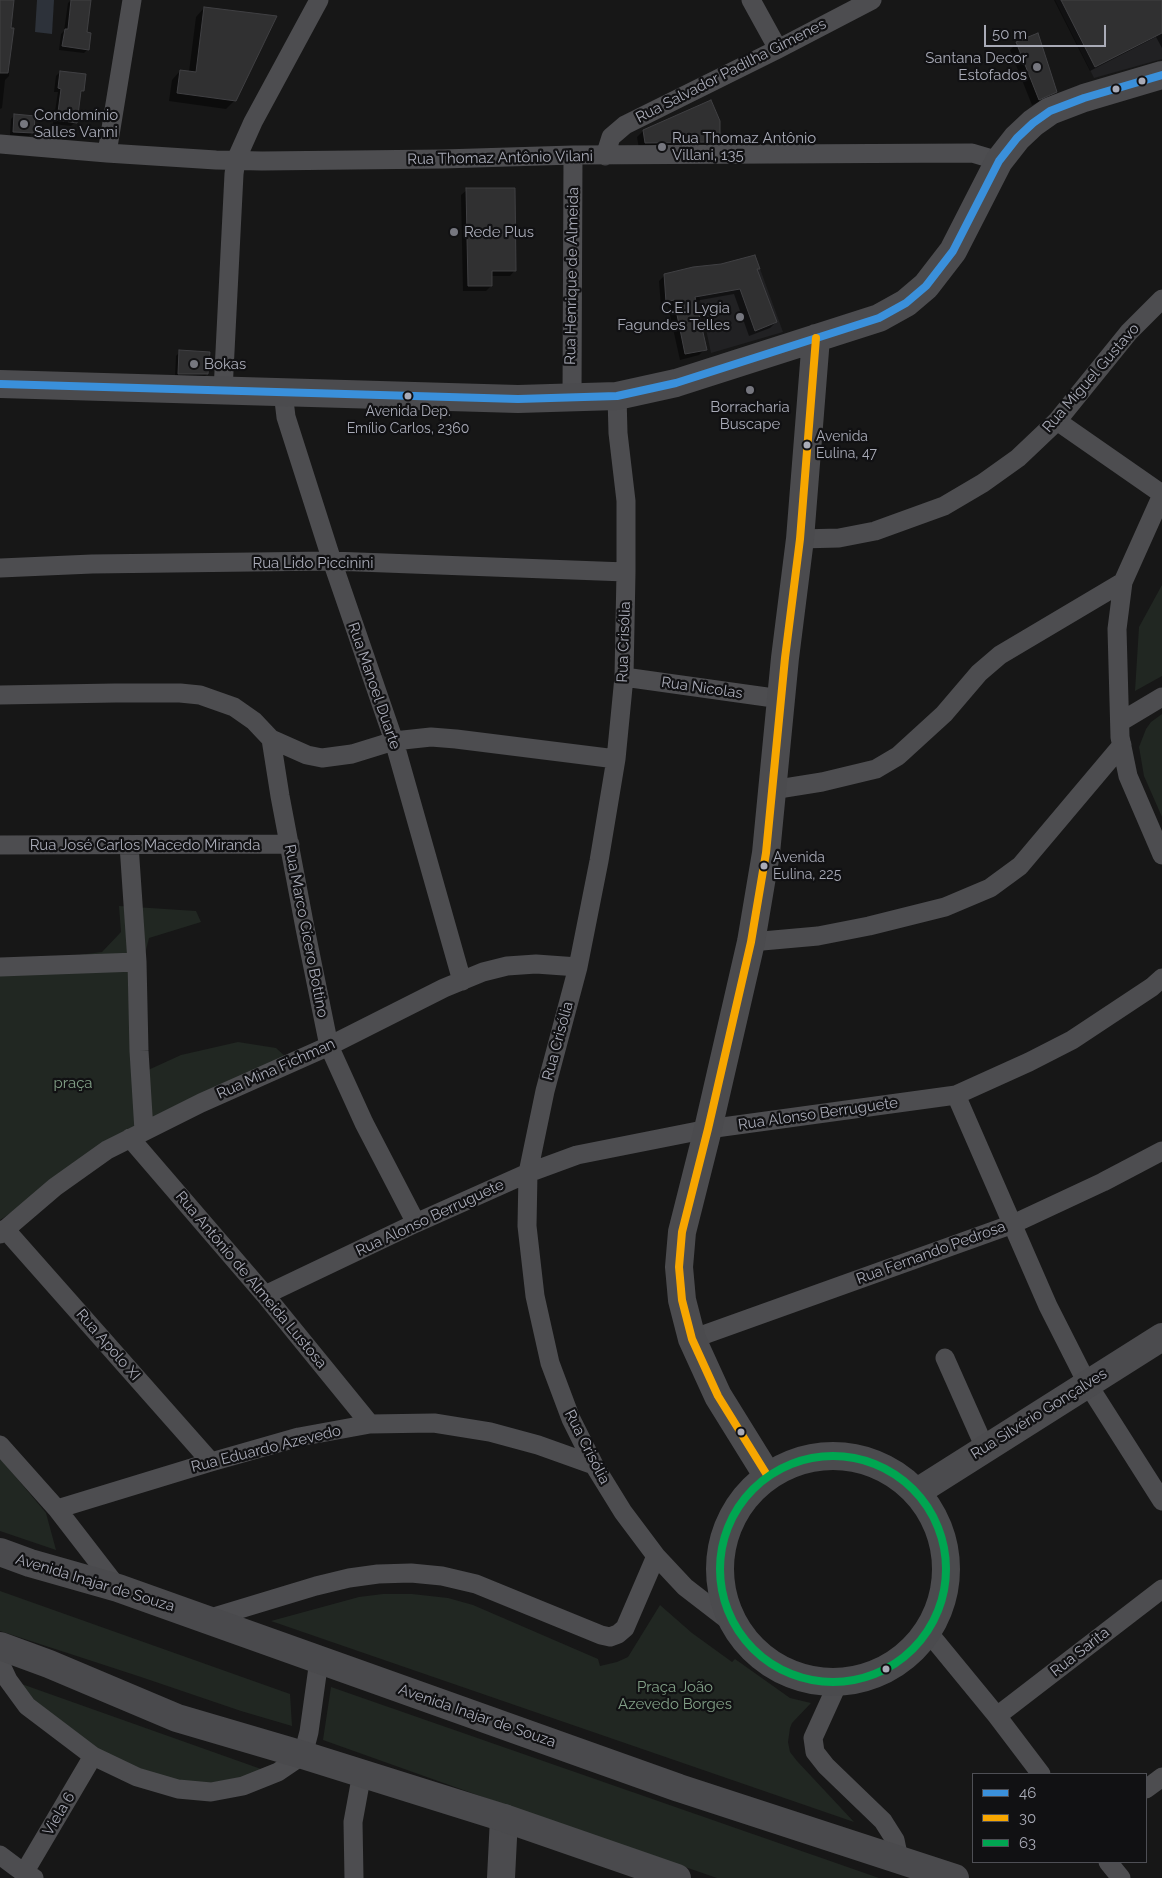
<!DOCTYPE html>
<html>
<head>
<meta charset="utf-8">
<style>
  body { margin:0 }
  #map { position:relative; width:1162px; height:1878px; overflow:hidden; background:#171717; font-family:Raleway,sans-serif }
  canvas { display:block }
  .legend { position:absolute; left:972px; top:1773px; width:175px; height:90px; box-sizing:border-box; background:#111113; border:1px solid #4e4f55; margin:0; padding:6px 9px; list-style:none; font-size:15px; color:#a9abb7 }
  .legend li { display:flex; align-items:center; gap:10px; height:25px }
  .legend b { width:25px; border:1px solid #4e4f55 }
  .scale { position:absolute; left:984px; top:25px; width:122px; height:22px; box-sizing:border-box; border:2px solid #a9abb7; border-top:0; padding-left:6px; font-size:15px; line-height:18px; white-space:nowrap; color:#a9abb7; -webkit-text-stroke:4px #111113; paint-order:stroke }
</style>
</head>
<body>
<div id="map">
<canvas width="1162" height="1878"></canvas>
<ul class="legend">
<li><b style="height:6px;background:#3a90db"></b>46</li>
<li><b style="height:6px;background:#f7a600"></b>30</li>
<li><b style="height:6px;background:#00a651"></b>63</li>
</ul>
<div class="scale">50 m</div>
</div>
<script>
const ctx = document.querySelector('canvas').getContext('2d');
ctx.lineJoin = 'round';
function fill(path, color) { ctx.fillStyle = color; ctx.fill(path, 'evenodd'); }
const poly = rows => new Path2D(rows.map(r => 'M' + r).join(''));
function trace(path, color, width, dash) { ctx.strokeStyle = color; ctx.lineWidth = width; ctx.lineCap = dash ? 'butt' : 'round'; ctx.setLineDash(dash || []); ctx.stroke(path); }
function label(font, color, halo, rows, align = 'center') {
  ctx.font = font + ' Raleway,sans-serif'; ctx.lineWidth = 4.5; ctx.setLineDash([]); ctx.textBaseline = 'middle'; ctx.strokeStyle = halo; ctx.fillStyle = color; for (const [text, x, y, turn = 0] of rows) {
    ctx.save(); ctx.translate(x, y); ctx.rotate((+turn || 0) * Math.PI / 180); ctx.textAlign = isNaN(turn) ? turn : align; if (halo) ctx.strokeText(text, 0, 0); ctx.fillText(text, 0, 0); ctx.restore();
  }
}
fill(poly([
  [1055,0,1162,0,1162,59,1094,78],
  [755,255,783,332,711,353,699,296,666,302,664,274,693,267,721,264]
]), '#212123');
fill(poly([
  [1162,585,1162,676,1135,691,1139,627],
  [1162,714,1162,817,1144,776,1139,747,1146,729,1151,722],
  [119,906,196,911,201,922,149,938,141,970,146,1071,181,1055,238,1042,276,1048,288,1059,147,1126,0,1220,0,965,102,952,121,932],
  [0,1458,46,1513,56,1550,0,1531],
  [0,1591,290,1694,292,1726,241,1711,141,1677,0,1631],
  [412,1594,448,1598,473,1605,598,1659,600,1666,617,1662,628,1657,660,1605,692,1633,732,1662,735,1659,790,1698,811,1703,792,1723,790,1728,788,1742,790,1752,797,1761,854,1822,271,1621,359,1597,383,1594],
  [16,1682,261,1769,234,1787,169,1786,52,1729],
  [331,1687,879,1878,717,1878,525,1812,323,1740]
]), '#212722');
fill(poly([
  [37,0,54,0,52,34,35,32]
]), '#2d323a');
fill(poly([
  [0,0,13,0,9,61,10,61,9,76,5,80,2,108,0,109],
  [71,0,79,0,88,49,84,53,59,50,61,34,64,31,68,3],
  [1054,0,1162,0,1162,48,1156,37,1090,71],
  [204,8,235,100,226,109,169,101,172,80,180,71,189,72,196,17],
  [1017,43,1055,91,1049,98,1032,105,1010,50],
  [60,72,83,91,79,95,75,122,71,126,53,124,58,92,54,92,56,76],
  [15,115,33,132,29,136,10,135,11,119],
  [643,131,719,136,705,148,639,149,637,137],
  [467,190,515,270,510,276,491,276,491,286,486,291,463,291,461,195],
  [758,268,756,270,776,322,770,328,749,336,734,294,695,301,705,349,699,355,680,360,668,306,661,307,659,281,665,275],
  [180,352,207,374,203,378,175,377,176,356]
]), '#0007');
const building = poly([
  [0,0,14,0,11,28,14,28,8,73,0,73,0,0],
  [71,0,91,0,87,32,91,33,89,50,62,46,65,29,68,29,71,0],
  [1061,0,1162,0,1162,33,1095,67,1061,0],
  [204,7,277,16,236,101,177,93,180,70,196,72,204,7],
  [1038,33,1057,92,1039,100,1016,42,1038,33],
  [60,71,86,74,84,91,81,91,77,123,57,120,61,89,58,88,60,71],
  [711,100,720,121,720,137,712,139,713,142,645,143,643,130,711,100],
  [14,114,35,116,34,133,13,132,14,114],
  [466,188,515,188,516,271,492,271,492,286,468,286,466,188],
  [755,255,760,269,757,269,777,322,755,331,740,289,695,297,707,350,685,354,674,300,666,302,664,274,693,267,721,264,755,255],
  [179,350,210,352,208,374,178,374,179,350]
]);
fill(building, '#303031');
trace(building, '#404043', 1);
trace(poly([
  [751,0,778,49],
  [0,144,107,153,216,160,262,161,443,159,573,155,972,153,999,161],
  [107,153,132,0],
  [605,156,611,137,625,125,778,49,872,0],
  [223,391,234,174,236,160,253,122,319,0],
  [283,392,286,417,332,561,394,741,462,981],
  [617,396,618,433,626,501,626,572,624,677,616,759,599,861,578,967,545,1091,528,1173,527,1226,535,1296,550,1363,571,1419,594,1465,623,1512,656,1556,685,1587,733,1624],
  [572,398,573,155],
  [1057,421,1162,494],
  [800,539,839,538,875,531,944,506,983,483,1018,458,1057,421,1129,332,1162,299],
  [0,568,92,564,332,561,626,572],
  [1123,582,1117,629,1120,737,1128,776,1162,855],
  [624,677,781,699],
  [0,695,115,693,180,693,200,695,234,707,254,721,271,739,307,755,322,758,352,754,394,741,431,737,456,739,616,759],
  [1120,722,1162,697],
  [271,739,280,796,305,928,329,1046,364,1123,416,1223],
  [772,790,822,782,876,769,898,756,944,714,979,673,1000,655,1123,582,1162,495],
  [0,845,290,844],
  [129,845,137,962,139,1051,144,1131],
  [751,942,818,936,869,926,945,907,990,888,1020,866,1122,745],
  [0,967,137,962],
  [956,1095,1048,1306,1087,1383,1162,1501],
  [130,1138,265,1295,370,1424],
  [5,1229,211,1462],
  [0,1234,55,1187,107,1150,201,1103,329,1046,444,988,483,972,507,966,536,964,578,967],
  [265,1295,416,1223,528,1173,577,1155,708,1129,956,1095,1029,1062,1072,1040,1152,987,1162,978],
  [692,1339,1013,1224,1103,1182,1162,1151],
  [945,1358,985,1448],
  [0,1445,57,1509,118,1588],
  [57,1509,211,1462,299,1437,370,1424,434,1423,490,1432,538,1445,594,1465],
  [207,1619,316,1586,349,1578,378,1574,411,1573,442,1576,476,1584,601,1635,610,1637,618,1634,625,1628,656,1556],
  [928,1632,997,1716,1041,1774],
  [0,1663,8,1680,27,1706,93,1756,137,1777,178,1789,211,1792,243,1786,278,1772,303,1755,309,1732,319,1660],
  [838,1683,813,1738,815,1752,826,1766,883,1821,895,1840,899,1859],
  [997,1716,1162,1589],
  [1146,1789,1162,1777],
  [0,1855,24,1873,34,1878],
  [1108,1862,1121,1878],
  [24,1873,93,1756],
  [354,1878,353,1822,362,1773]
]), '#4d4d50', 19);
trace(poly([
  [0,384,518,399,617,396,676,383,879,318,906,303,926,286,953,251,999,161,1017,138,1033,123,1050,111,1084,98,1162,75],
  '720 1569a113 113 0 1 1 226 0a113 113 0 1 1-226 0Z',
  [767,1475,718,1396,692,1339,682,1300,679,1267,682,1232,708,1129,751,942,766,853,785,658,800,539,816,338],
  [917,1492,1162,1337],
  [501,1878,504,1818]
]), '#4b4b4e', 28);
trace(poly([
  [0,1552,30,1563,118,1588,679,1788,955,1878],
  [0,1646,49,1664,177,1718,303,1755,504,1818,677,1878]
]), '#4a4a4d', 28);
trace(poly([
  [0,384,518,399,617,396,676,383,879,318,906,303,926,286,953,251,999,161,1017,138,1033,123,1050,111,1084,98,1162,75]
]), '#3a90db', 8);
trace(poly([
  [767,1475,718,1396,692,1339,682,1300,679,1267,682,1232,708,1129,751,942,766,853,785,658,800,539,816,338]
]), '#f7a600', 8);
trace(poly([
  '720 1569a113 113 0 1 1 226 0a113 113 0 1 1-226 0Z'
]), '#00a651', 8);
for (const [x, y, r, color] of [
  [1037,67,5,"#76777f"],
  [1142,81,4.5,"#a9abb7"],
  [1116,89,4.5,"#a9abb7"],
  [24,124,5,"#76777f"],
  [662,147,5,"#76777f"],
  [454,232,5,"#76777f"],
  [740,317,5,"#76777f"],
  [194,364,5,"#76777f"],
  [750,390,5,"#76777f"],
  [408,396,4.5,"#a9abb7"],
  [807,445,4.5,"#a9abb7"],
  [764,866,4.5,"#a9abb7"],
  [741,1432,4.5,"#a9abb7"],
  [886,1669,4.5,"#a9abb7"]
]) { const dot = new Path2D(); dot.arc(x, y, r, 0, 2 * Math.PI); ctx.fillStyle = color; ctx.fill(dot); trace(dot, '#111113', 2); }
label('14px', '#a9abb7', '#111113', [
  ["Avenida Dep.",408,412,"center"],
  ["Emílio Carlos, 2360",408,429,"center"],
  ["Avenida",816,437],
  ["Eulina, 47",816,454],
  ["Avenida",773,858],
  ["Eulina, 225",773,875]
], 'left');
label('15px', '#a9abb7', '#111113', [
  ["Santana Decor",1027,58,"right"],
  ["Estofados",1027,75,"right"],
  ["Condomínio",34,115],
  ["Salles Vanni",34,132],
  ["Rua Thomaz Antônio",672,138],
  ["Villani, 135",672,155],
  ["Rede Plus",464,232],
  ["C.E.I Lygia",730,308,"right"],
  ["Fagundes Telles",730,325,"right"],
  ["Bokas",204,364],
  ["Borracharia",750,407,"center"],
  ["Buscape",750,424,"center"]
], 'left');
label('15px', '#a9abb7', '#111113', [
  ["Rua Salvador Padilha Gimenes",731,71,-27],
  ["Rua Thomaz Antônio Vilani",500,158,-1],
  ["Rua Henrique de Almeida",572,276,-89],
  ["Rua Miguel Gustavo",1091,378,-49],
  ["Rua Lido Piccinini",313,563],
  ["Rua Crisólia",624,642,-88],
  ["Rua Manoel Duarte",374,686,71],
  ["Rua Nicolas",702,688,8],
  ["Rua José Carlos Macedo Miranda",145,845],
  ["Rua Marco Cícero Bottino",306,931,79],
  ["Rua Crisólia",558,1041,-75],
  ["Rua Mina Fichman",276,1069,-24],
  ["Rua Alonso Berruguete",818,1114,-8],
  ["Rua Alonso Berruguete",430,1218,-25],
  ["Rua Fernando Pedrosa",931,1253,-20],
  ["Rua Antônio de Almeida Lustosa",251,1280,50],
  ["Rua Apolo XI",108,1345,49],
  ["Rua Silvério Gonçalves",1039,1414,-32],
  ["Rua Crisólia",587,1447,63],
  ["Rua Eduardo Azevedo",266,1449,-14],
  ["Avenida Inajar de Souza",95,1583,17],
  ["Rua Sarita",1080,1652,-38],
  ["Avenida Inajar de Souza",477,1716,19],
  ["Viela 6",59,1814,-59]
]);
label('15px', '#82a087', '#111113', [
  ["praça",73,1083],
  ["Praça João",675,1687],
  ["Azevedo Borges",675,1704]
]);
</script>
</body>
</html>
